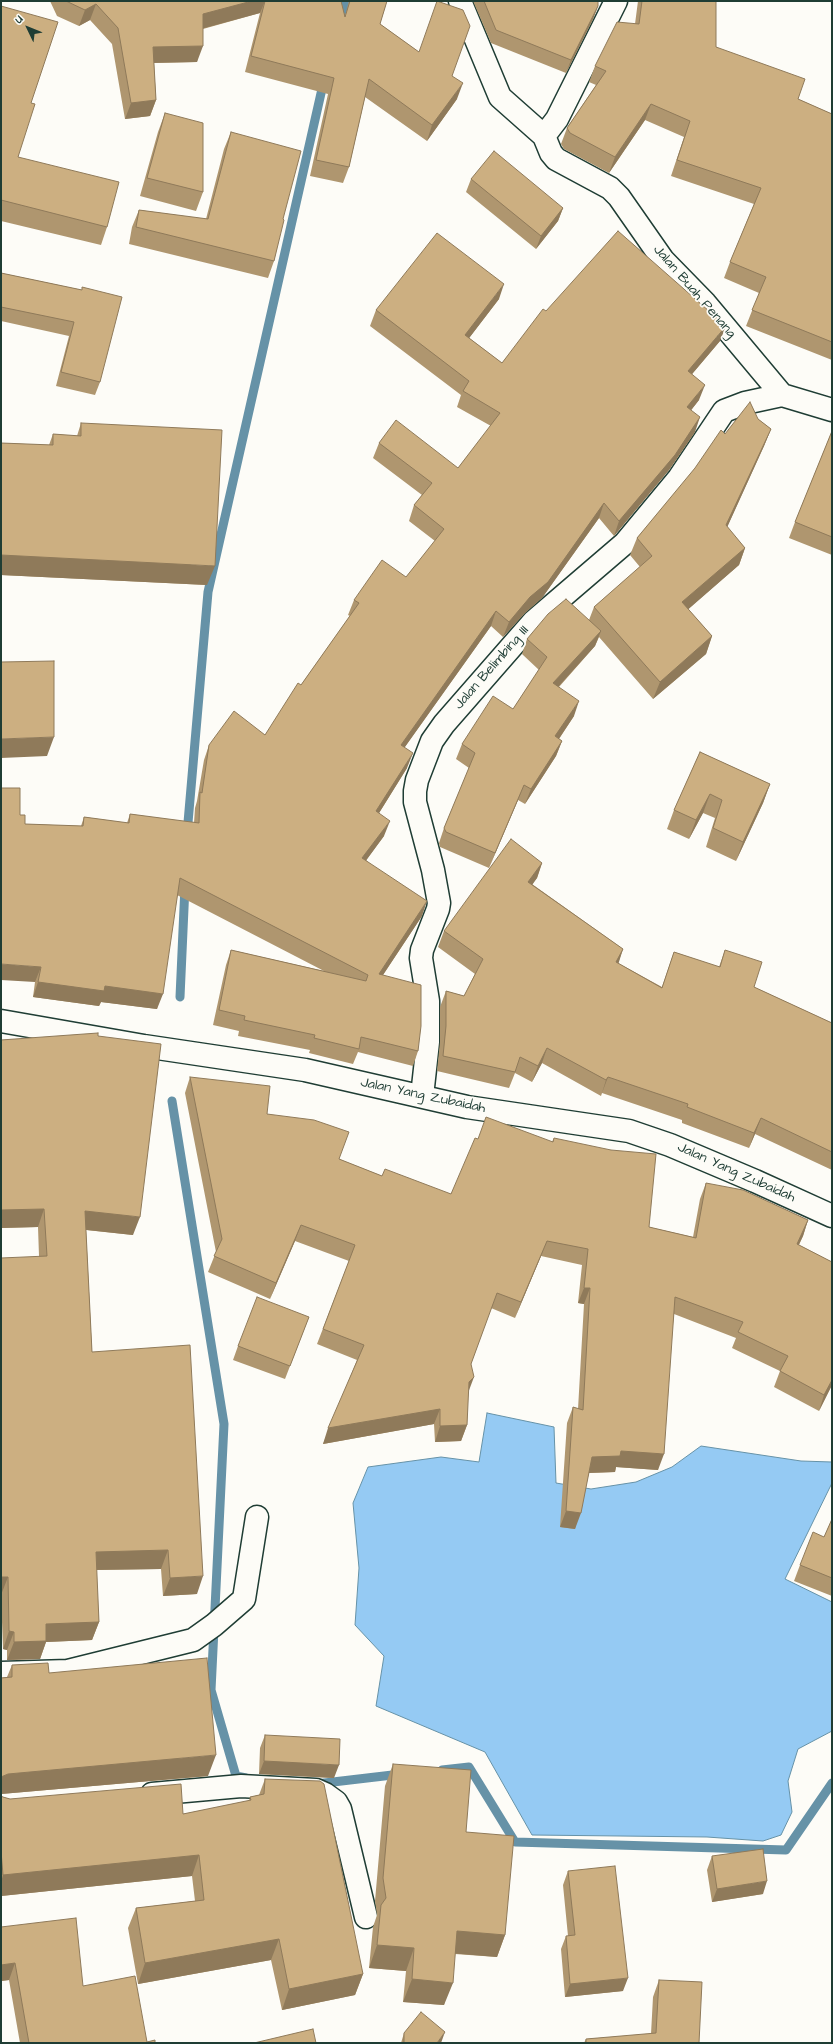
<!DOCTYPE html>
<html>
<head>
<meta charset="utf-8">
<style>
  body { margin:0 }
  #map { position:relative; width:833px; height:2044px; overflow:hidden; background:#fdfcf7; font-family:"Architects Daughter",sans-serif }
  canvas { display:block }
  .frame { position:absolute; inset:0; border:2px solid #1f3d34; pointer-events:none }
  .north { position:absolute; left:8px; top:8px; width:40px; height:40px; -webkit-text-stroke:3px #fdfcf7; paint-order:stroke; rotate:313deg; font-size:11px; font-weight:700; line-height:16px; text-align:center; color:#1f3d34 }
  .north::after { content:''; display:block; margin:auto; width:14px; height:18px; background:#1f3d34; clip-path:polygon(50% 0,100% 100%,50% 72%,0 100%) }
</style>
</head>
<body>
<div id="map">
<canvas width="833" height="2044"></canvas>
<div class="frame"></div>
<div class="north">U</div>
</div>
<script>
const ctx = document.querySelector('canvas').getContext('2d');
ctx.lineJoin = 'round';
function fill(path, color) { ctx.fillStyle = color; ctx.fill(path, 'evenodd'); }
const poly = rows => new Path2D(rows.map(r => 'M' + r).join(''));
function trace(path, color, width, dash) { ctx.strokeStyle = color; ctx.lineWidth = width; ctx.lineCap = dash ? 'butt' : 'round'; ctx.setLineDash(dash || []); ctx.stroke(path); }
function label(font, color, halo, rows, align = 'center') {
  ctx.font = font + ' "Architects Daughter",sans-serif'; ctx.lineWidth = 3.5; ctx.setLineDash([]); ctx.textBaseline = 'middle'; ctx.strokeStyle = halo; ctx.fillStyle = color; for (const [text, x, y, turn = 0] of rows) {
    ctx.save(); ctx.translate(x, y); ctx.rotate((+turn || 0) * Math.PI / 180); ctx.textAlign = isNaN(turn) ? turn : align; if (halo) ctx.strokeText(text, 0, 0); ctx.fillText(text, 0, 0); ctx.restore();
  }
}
const water = poly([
  [487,1413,554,1427,556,1483,591,1489,636,1482,672,1467,701,1446,801,1461,832,1462,832,1483,785,1579,832,1602,832,1731,798,1749,788,1781,792,1812,781,1835,763,1841,707,1837,532,1835,485,1752,376,1706,384,1656,355,1625,359,1568,353,1503,368,1467,441,1457,479,1462,487,1413]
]);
fill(water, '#95caf3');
trace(water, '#6692a7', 1);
trace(poly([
  [339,19,346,1],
  [187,834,208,592,324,80],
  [180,997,185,886],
  [172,1101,224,1424,211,1690,236,1776,246,1778],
  [442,1770,469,1767,515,1842,786,1850,832,1783],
  [316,1784,401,1774]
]), '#6692a7', 9);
const minor = poly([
  [460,1,500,97,544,136],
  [616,1,557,119,544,136,551,153,556,159,610,188,619,197,663,260,705,303,782,395],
  [1,1021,144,1046,305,1070,467,1107,629,1131,670,1145,755,1181,832,1216],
  [422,1096,428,1042,428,1001,421,958,422,950,438,909,439,903,433,870,415,802,415,791,417,780,432,741,444,724,534,621,625,543,679,478,724,411,745,403,782,395,832,410],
  [1,1673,68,1671,193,1640,214,1625,244,1599,257,1517],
  [152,1794,241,1786,316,1790,325,1794,336,1802,340,1809,366,1917]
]);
trace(minor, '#1f3d34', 25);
trace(minor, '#fdfcf7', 22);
fill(poly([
  [50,1,341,1,345,16,349,1,387,1,380,24,452,76,457,99,427,141,365,97,349,167,343,183,310,176,328,94,245,72,260,13,203,29,197,62,154,63,156,100,150,116,125,119,112,44,90,20,79,26,57,16],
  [473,1,598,1,598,6,593,19,566,73,491,43],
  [638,1,716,1,716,47,798,99,832,114,832,360,746,326,759,293,724,278,730,262,754,204,671,176,684,137,645,120,609,173,564,149,561,144,567,128,596,85,589,82,595,66,635,24],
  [1,6,31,103,18,157,107,227,101,245,1,221],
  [165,113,203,192,196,211,140,196,158,132],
  [231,132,283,219,274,261,268,278,129,244,132,227,139,210,206,219,224,149],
  [471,179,563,208,558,221,536,249,466,192],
  [1,273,82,290,100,382,95,395,56,386,69,336,1,321],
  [499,299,469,338,502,363,546,311,720,341,692,374,699,400,691,410,695,432,669,470,614,536,599,518,542,598,525,613,503,637,491,626,404,748,407,768,379,813,384,836,366,860,422,916,383,975,418,1051,413,1066,358,1052,353,1064,309,1053,310,1050,238,1036,239,1031,213,1025,226,965,231,950,324,971,177,895,157,1009,101,1002,99,1006,33,997,35,982,20,815,25,824,81,826,84,817,127,823,130,814,194,823,195,808,197,801,204,760,209,745,265,735,301,685,350,616,348,615,354,600,406,577,435,541,409,521,414,505,422,495,373,458,379,443,458,468,491,426,457,407,461,395,370,326,376,310],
  [758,419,771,429,764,446,727,527,745,548,739,565,688,609,712,636,706,654,653,699,599,637,595,646,559,687,574,716,559,739,562,741,556,756,525,804,518,800,489,868,440,847,439,843,444,828,469,768,456,759,462,744,513,709,539,670,522,654,527,639,589,620,594,607,640,567,630,555,637,538,725,434],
  [81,423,207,585,1,575,1,443,49,445,53,434,77,436],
  [832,431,832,555,789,538,795,522],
  [700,752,770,784,763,803,736,861,706,847,715,818,703,813,689,839,667,829,674,810],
  [542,863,537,878,532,884,623,949,618,963,662,987,674,952,719,967,725,950,754,987,832,1023,832,1170,755,1134,749,1148,682,1123,682,1120,602,1093,601,1096,542,1063,532,1082,515,1073,509,1088,437,1071,440,1042,440,1007,446,991,464,996,475,974,438,947,444,931],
  [98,1036,133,1235,86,1230,92,1352,197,1594,163,1596,161,1569,96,1570,99,1622,92,1640,46,1642,40,1659,7,1660,7,1650,3,1649,1,1595,39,1256,38,1227,1,1228,1,1040],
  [190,1077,267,1114,339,1159,382,1176,451,1194,478,1139,552,1142,554,1138,649,1227,693,1237,700,1199,706,1183,808,1220,803,1236,799,1245,832,1262,832,1385,819,1411,774,1387,780,1371,732,1348,736,1338,674,1314,658,1470,616,1467,615,1472,589,1473,575,1529,560,1527,567,1423,573,1407,578,1409,584,1304,578,1303,582,1265,541,1256,515,1318,491,1308,471,1364,468,1393,467,1425,461,1441,435,1442,434,1424,323,1444,357,1360,317,1344,349,1261,295,1241,270,1299,208,1272,216,1252,185,1093],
  [309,1317,285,1379,233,1360,238,1346],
  [832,1519,832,1596,794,1581,800,1565,824,1537],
  [12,1665,49,1673,208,1776,1,1794,1,1678,7,1677],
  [265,1735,334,1778,259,1774,260,1748],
  [393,1764,466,1832,505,1935,497,1957,455,1954,444,2005,403,2002,406,1971,369,1968,373,1927,377,1915,375,1901,385,1786],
  [265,1779,363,1974,355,1995,282,2010,271,1960,138,1984,128,1928,136,1908,195,1901,192,1876,1,1896,1,1796,3,1797,10,1799,183,1814,249,1801,250,1797,259,1795],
  [712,1856,763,1894,712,1902,707,1870],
  [568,1871,623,1991,565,1997,561,1949,566,1936,568,1936,563,1885],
  [1,1927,83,1986,147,2042,155,2043,20,2043,9,1980,1,1981],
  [659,1980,699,2043,584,2043,586,2039,651,2034,653,1997],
  [404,2033,441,2043,401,2043]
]), '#af966f');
fill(poly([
  [252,1,265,1,260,13,197,30,203,14],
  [96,4,90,20,79,26,85,10],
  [598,6,593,19,566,73,571,60],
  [203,46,197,62,147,63,153,47],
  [463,83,457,99,427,141,432,125],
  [156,100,150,116,125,119,131,103],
  [651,104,645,120,609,173,615,157],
  [563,208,558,221,536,249,541,236],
  [504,284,499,299,460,350,465,335],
  [726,326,720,341,682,386,688,371],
  [705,385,699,400,682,422,687,407],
  [700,417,695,432,669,470,614,536,619,521],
  [771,429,764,446,720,543,726,525],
  [604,503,599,518,542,598,525,613,503,637,509,622],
  [745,548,739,565,676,620,682,602],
  [1,555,215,566,207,585,1,575],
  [496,611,491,626,395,761,401,745],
  [601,631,595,646,548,698,553,683],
  [712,636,706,654,653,699,660,682],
  [579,701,574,716,550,752,555,736],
  [54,737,47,756,1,758,1,739],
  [562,741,556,756,525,804,531,789],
  [413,753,407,768,371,826,376,811],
  [770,784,763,803,736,861,743,842],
  [524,785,518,800,489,868,495,853],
  [710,794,703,813,689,839,696,820],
  [390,821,384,836,357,873,362,858],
  [542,863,537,878,523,898,528,882],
  [427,901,422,916,373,990,379,974],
  [623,949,618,965,616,962],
  [1,964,41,967,35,982,1,980],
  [38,982,105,986,163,994,157,1009,101,1002,99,1006,33,997],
  [547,1048,542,1063,532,1082,538,1066],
  [608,1077,602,1093,601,1096,606,1080],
  [761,1118,755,1134,749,1148,754,1133],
  [44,1209,38,1227,1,1228,1,1210],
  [85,1211,140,1217,133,1235,78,1229],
  [808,1220,803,1236,791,1260,797,1244],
  [301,1225,295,1241,270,1299,276,1283],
  [547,1241,541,1256,515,1318,521,1302],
  [584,1288,590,1288,584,1304,578,1303],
  [474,1377,468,1393,469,1382],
  [832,1380,832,1385,819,1411,824,1395],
  [440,1409,434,1424,323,1444,328,1428],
  [467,1425,461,1441,435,1442,440,1426],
  [621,1451,664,1454,658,1470,616,1467,615,1472,587,1473,592,1457],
  [566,1511,581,1513,575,1529,560,1527],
  [168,1550,161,1569,89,1570,96,1552],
  [203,1576,197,1594,163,1596,170,1578],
  [1,1577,8,1577,1,1595],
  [99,1622,92,1640,46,1642,40,1659,7,1660,14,1642,46,1624],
  [9,1631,14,1632,7,1650,3,1649],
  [216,1755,208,1776,1,1794,1,1777,8,1774],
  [264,1761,339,1765,334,1778,259,1774],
  [199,1855,192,1876,1,1896,1,1882,3,1875],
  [767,1881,763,1894,712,1902,717,1889],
  [457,1931,505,1935,497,1957,449,1953],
  [279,1939,271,1960,138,1984,145,1963],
  [377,1945,414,1948,406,1971,369,1968],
  [15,1963,9,1980,1,1981,1,1965],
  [363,1974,355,1995,282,2010,289,1989],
  [628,1978,623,1991,565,1997,570,1984],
  [412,1979,453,1983,444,2005,403,2002],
  [445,2032,441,2043,437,2043]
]), '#8f7a5a');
const building = poly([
  [66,1,252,1,203,14,203,46,153,47,156,100,131,103,118,28,96,4,85,10,66,1],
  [265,1,341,1,345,17,350,1,387,1,380,24,419,52,437,1,463,10,470,26,452,76,463,83,432,125,369,79,349,167,316,160,334,78,251,56,265,1],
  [484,1,598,1,598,6,571,60,496,30,484,1],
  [642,1,716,1,716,47,805,79,798,99,832,114,832,342,752,310,766,277,730,262,761,188,677,160,690,121,651,104,615,157,570,133,567,128,606,71,595,66,617,22,639,24,642,1],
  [1,6,58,22,31,103,35,104,18,157,119,182,107,227,1,200,1,6],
  [165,113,203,123,203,192,147,178,165,113],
  [231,132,301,151,283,219,284,220,274,261,136,227,139,210,208,219,231,132],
  [494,151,563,208,541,236,471,179,494,151],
  [618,231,726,326,688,371,705,385,687,407,700,417,675,455,619,521,604,503,548,582,530,597,509,622,496,611,401,745,413,753,376,811,390,821,362,858,427,901,379,974,421,985,421,1026,418,1051,361,1037,359,1049,314,1038,315,1035,244,1020,245,1016,219,1010,231,950,366,981,368,975,180,878,163,994,105,986,104,991,38,982,41,967,1,964,1,788,20,788,20,815,25,815,25,824,83,826,84,817,129,823,130,814,199,823,200,792,202,793,209,745,234,711,265,735,298,683,301,685,359,603,354,600,382,560,406,577,444,529,414,505,432,483,379,443,396,420,458,468,500,413,463,391,469,381,376,310,437,233,504,284,465,335,502,363,543,309,546,311,618,231],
  [1,273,82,290,82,287,122,297,100,382,61,372,74,322,1,307,1,273],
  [750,402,758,419,771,429,726,525,745,548,682,602,712,636,660,682,594,607,652,556,637,538,695,468,721,430,725,434,750,402],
  [81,423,222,430,215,566,1,555,1,443,53,445,53,434,81,436,81,423],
  [832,431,832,537,795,522,832,431],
  [566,599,601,631,553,683,579,701,555,736,562,741,531,789,524,785,495,853,446,832,444,828,475,753,462,744,493,696,513,709,547,657,527,639,548,614,566,599],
  [54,661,54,737,1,739,1,662,54,661],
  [700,752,770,784,743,842,713,828,722,800,710,794,696,820,674,810,700,752],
  [511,839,542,863,528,882,623,949,616,962,662,988,674,952,720,967,725,950,762,962,754,987,832,1023,832,1152,761,1118,754,1133,687,1107,688,1104,608,1077,606,1080,547,1048,538,1066,520,1057,515,1072,443,1056,446,1026,446,991,464,996,483,959,444,931,511,839],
  [98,1033,98,1036,161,1044,140,1217,85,1211,92,1352,190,1345,203,1576,170,1578,168,1550,96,1552,99,1622,46,1624,46,1641,14,1642,14,1632,9,1631,8,1577,1,1577,1,1258,47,1256,44,1209,1,1210,1,1040,98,1033],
  [190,1077,270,1086,267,1114,314,1120,349,1132,339,1159,382,1176,385,1169,451,1194,475,1138,478,1139,486,1117,553,1142,554,1138,611,1150,656,1154,649,1227,696,1238,706,1183,743,1190,808,1220,797,1244,832,1262,832,1380,824,1395,780,1371,788,1356,738,1332,743,1322,675,1297,664,1454,621,1451,620,1456,592,1457,581,1513,566,1511,573,1407,583,1410,590,1288,584,1288,588,1249,547,1241,521,1302,497,1293,471,1364,474,1377,469,1382,467,1425,440,1426,440,1409,328,1428,364,1345,323,1329,355,1245,301,1225,276,1283,214,1256,222,1239,190,1077],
  [257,1297,309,1317,290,1366,238,1346,257,1297],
  [832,1519,832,1578,800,1565,813,1532,824,1537,832,1519],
  [207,1658,216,1755,8,1774,1,1777,1,1678,12,1677,12,1665,48,1663,49,1673,207,1658],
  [265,1735,340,1739,339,1765,264,1761,265,1735],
  [393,1764,471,1770,466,1832,514,1836,505,1935,457,1931,453,1983,412,1979,414,1948,377,1945,381,1905,386,1898,383,1878,393,1764],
  [265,1779,320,1781,324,1784,363,1974,289,1989,279,1939,145,1963,136,1908,204,1900,199,1855,3,1875,1,1851,1,1796,3,1797,10,1799,181,1784,183,1814,251,1800,250,1797,264,1794,265,1779],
  [763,1849,767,1881,717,1889,712,1856,763,1849],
  [615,1866,628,1978,570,1984,566,1936,575,1935,568,1871,615,1866],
  [76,1918,83,1986,135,1976,147,2042,155,2040,155,2043,29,2043,15,1963,1,1965,1,1927,76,1918],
  [659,1980,702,1982,699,2043,586,2043,586,2039,656,2033,659,1980],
  [421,2012,445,2032,437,2043,404,2043,404,2033,421,2012],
  [313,2029,316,2043,254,2043,313,2029]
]);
fill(building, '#ccaf81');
trace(building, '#8f7a5a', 1);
label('14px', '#1f3d34', '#fdfcf7', [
  ["Jalan Buah Penang",694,292,49],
  ["Jalan Belimbing III",492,668,-49],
  ["Jalan Yang Zubaidah",423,1096,12],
  ["Jalan Yang Zubaidah",736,1173,24]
]);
</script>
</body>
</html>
